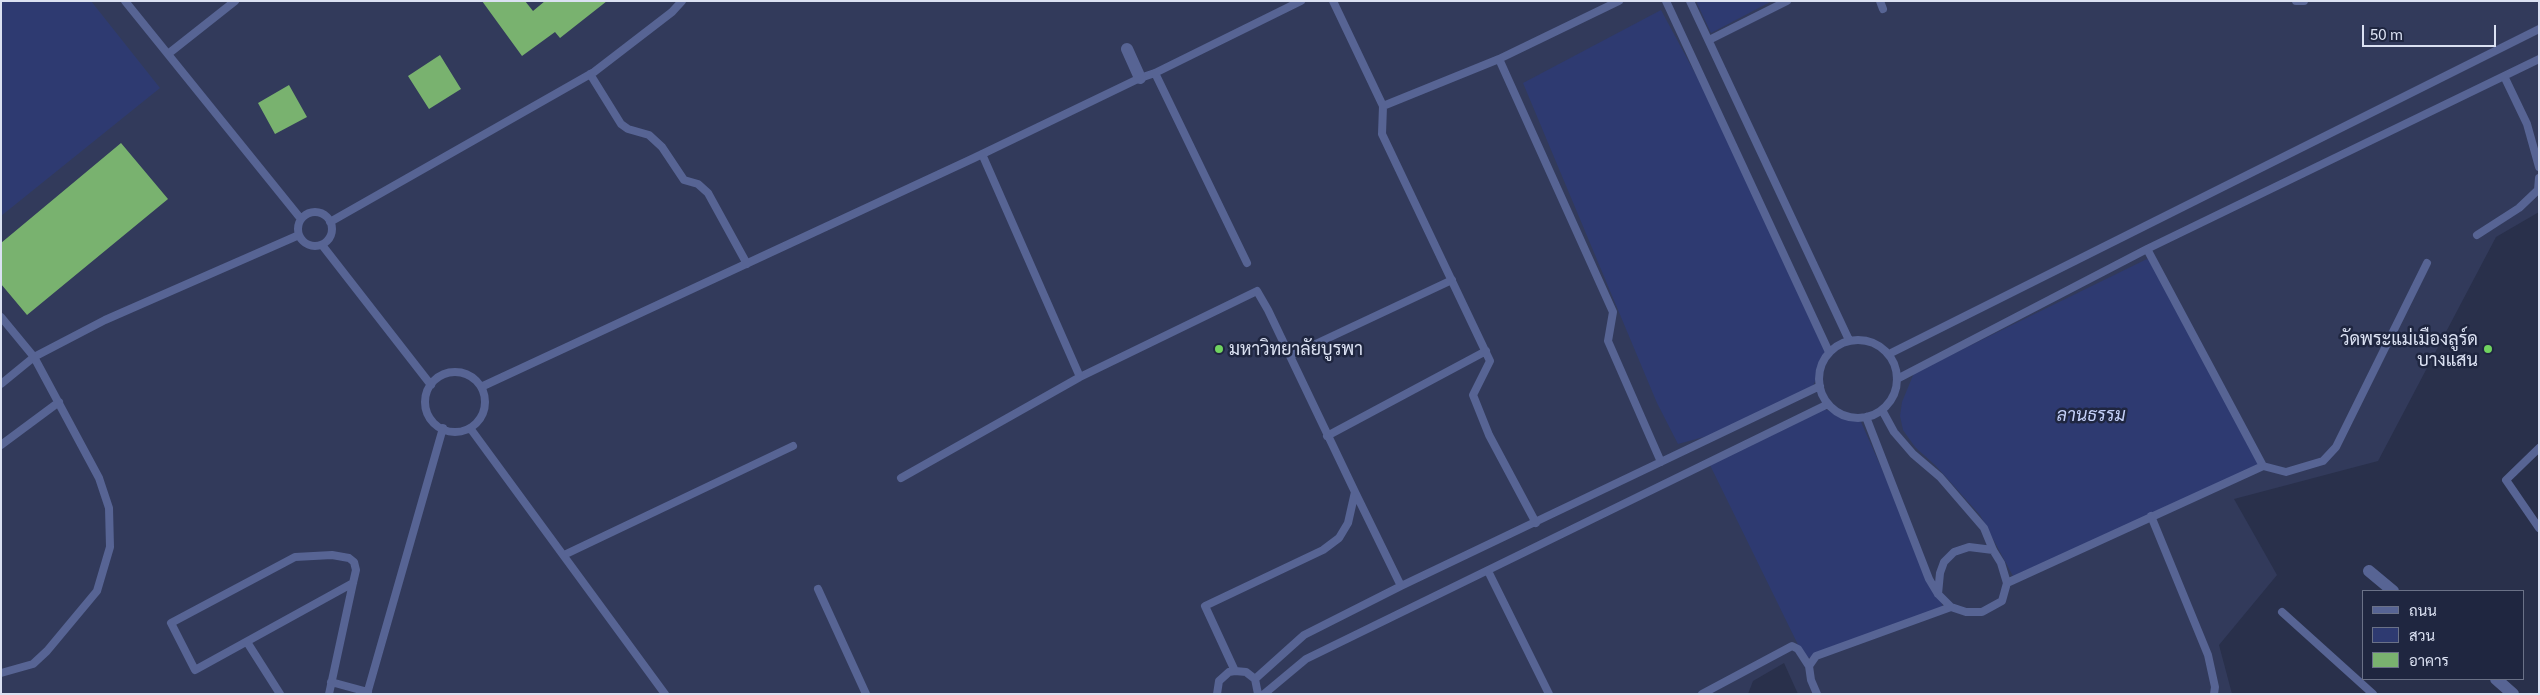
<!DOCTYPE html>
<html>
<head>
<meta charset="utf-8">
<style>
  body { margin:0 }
  #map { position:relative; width:2540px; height:695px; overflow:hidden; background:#29304b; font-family:Georgia,Sarabun,serif }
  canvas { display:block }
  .frame { position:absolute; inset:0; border:2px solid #dbe1f2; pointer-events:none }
  .legend { position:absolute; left:2362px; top:590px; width:162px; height:90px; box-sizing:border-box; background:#1f2640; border:1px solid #6a7187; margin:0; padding:6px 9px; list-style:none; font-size:15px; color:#dbe1f2 }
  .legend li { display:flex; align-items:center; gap:10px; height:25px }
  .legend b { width:25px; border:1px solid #6a7187 }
  .scale { position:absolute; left:2362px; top:25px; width:134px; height:22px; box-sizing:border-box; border:2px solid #dbe1f2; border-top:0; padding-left:6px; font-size:15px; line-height:18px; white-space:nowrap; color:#dbe1f2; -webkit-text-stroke:4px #1f2640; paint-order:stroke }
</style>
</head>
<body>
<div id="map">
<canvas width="2540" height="695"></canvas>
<div class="frame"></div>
<ul class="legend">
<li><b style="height:6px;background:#576494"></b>ถนน</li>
<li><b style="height:14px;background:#2e3a71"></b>สวน</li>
<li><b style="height:14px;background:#79b26f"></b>อาคาร</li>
</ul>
<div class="scale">50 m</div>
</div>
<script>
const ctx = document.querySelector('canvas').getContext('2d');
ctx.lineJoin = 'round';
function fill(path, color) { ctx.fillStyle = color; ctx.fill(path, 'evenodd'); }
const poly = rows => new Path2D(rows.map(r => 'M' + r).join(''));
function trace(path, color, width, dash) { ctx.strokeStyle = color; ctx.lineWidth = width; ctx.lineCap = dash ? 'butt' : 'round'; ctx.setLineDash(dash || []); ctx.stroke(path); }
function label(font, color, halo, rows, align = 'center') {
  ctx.font = font + ' Georgia,Sarabun,serif'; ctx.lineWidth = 5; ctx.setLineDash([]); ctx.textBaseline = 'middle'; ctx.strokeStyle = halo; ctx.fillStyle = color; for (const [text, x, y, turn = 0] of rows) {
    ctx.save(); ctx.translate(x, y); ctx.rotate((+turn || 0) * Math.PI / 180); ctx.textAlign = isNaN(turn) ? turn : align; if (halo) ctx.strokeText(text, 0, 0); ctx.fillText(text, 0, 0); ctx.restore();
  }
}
fill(poly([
  [1,1,2539,1,2539,212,2496,237,2378,461,2234,499,2277,575,2219,645,2232,694,1798,694,1784,663,1753,681,1748,694,1,694]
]), '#323a5b');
fill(poly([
  [1,1,91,1,160,88,1,216],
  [1696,1,1772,1,1711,33],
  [1661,10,1724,127,1829,352,1811,390,1726,431,1678,444,1657,403,1523,83],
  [2151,257,2263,466,2013,576,1980,515,1935,465,1915,447,1903,430,1900,416,1902,402,1914,373],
  [1821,408,1861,422,1944,609,1805,659,1709,463]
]), '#2e3a71');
fill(poly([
  [482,1,525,1,533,11,545,1,607,1,560,38,555,32,522,56],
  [440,55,461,89,429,109,408,76],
  [289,85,307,117,275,134,258,103],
  [121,143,168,199,27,315,1,284,1,243]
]), '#79b26f');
trace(poly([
  [125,1,301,219],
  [1333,1,1383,106,1382,134,1490,361,1473,395,1489,435,1536,523],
  [1666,1,1829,352],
  [1690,1,1849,340],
  [1880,1,1883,9],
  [2296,1,2304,1],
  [1709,40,1787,1],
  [168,54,235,1],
  [1499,59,1613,312,1608,341,1661,462],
  [1155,73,1247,263],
  [590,74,621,124,628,129,649,135,662,147,684,180,698,184,708,193,747,264],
  [2504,76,2527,124,2539,167],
  [1383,106,1499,59,1619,1],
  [982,154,1080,377,1257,291,1268,310,1355,492,1348,523,1339,538,1323,550,1205,606,1235,671],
  '298 229a17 17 0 1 1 34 0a17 17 0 1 1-34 0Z',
  [330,222,594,72,672,12,682,1],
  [2477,235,2519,208,2538,190,2539,178],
  [322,245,431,385],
  [2147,249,2263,466,2286,472,2323,461,2336,447,2427,263],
  [1,317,34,357,99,478,109,508,110,547,97,591,47,651,33,664,1,673],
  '1819 379a39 39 0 1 1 78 0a39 39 0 1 1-78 0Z',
  [1889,354,2539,29],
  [1290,356,1452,280],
  '425 402a30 30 0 1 1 60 0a30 30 0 1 1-60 0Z',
  [1897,379,2147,249,2539,59],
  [1,384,34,357,105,320,299,235],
  [481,387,974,158,1140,78,1155,73,1301,1],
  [1866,417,1929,579,1938,594,1951,607,1966,612,1982,612,2002,601,2007,583,2001,563,1993,550,1984,528,1940,477,1913,454,1894,432,1882,410],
  [470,428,665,694],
  [1327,436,1486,351],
  [1,445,59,402],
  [2539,448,2506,480,2539,528],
  [901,478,1080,377],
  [1355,492,1401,586],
  [2151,516,2208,655,2215,687,2214,694],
  [564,555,793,446],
  [1488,571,1549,694],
  [2007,583,2263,466],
  [818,589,866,694],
  [1938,594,1940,573,1944,562,1954,552,1969,547,1993,550],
  [2282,612,2373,694],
  [247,642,280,694],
  [1255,679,1304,635,1401,586,1820,386],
  [331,682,368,692],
  [329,694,353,583,356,570,354,562,349,558,332,555,295,557,171,623,195,670,353,583],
  [367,694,443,428],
  [1217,694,1219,681,1229,672,1235,671,1246,672,1255,679,1258,694],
  [1264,694,1306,659,1828,404],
  [1702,694,1792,646,1798,649,1809,666],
  [1817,694,1811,680,1809,666,1816,656,1951,607]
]), '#576494', 8);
trace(poly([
  [1127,49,1140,78],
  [2369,571,2393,591],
  [2496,679,2513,694]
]), '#576494', 12);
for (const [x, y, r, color] of [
  [1219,349,5,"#70d35f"],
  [2488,349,5,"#70d35f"]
]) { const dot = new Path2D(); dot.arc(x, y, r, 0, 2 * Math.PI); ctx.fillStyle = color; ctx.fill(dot); trace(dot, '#1f2640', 2); }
label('18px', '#dbe1f2', '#1f2640', [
  ["วัดพระแม่เมืองลูร์ด",2478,339],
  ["บางแสน",2478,360],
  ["มหาวิทยาลัยบูรพา",1229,349,"left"]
], 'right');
label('italic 18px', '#c4d0f8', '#1f2640', [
  ["ลานธรรม",2091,415]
]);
</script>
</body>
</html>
